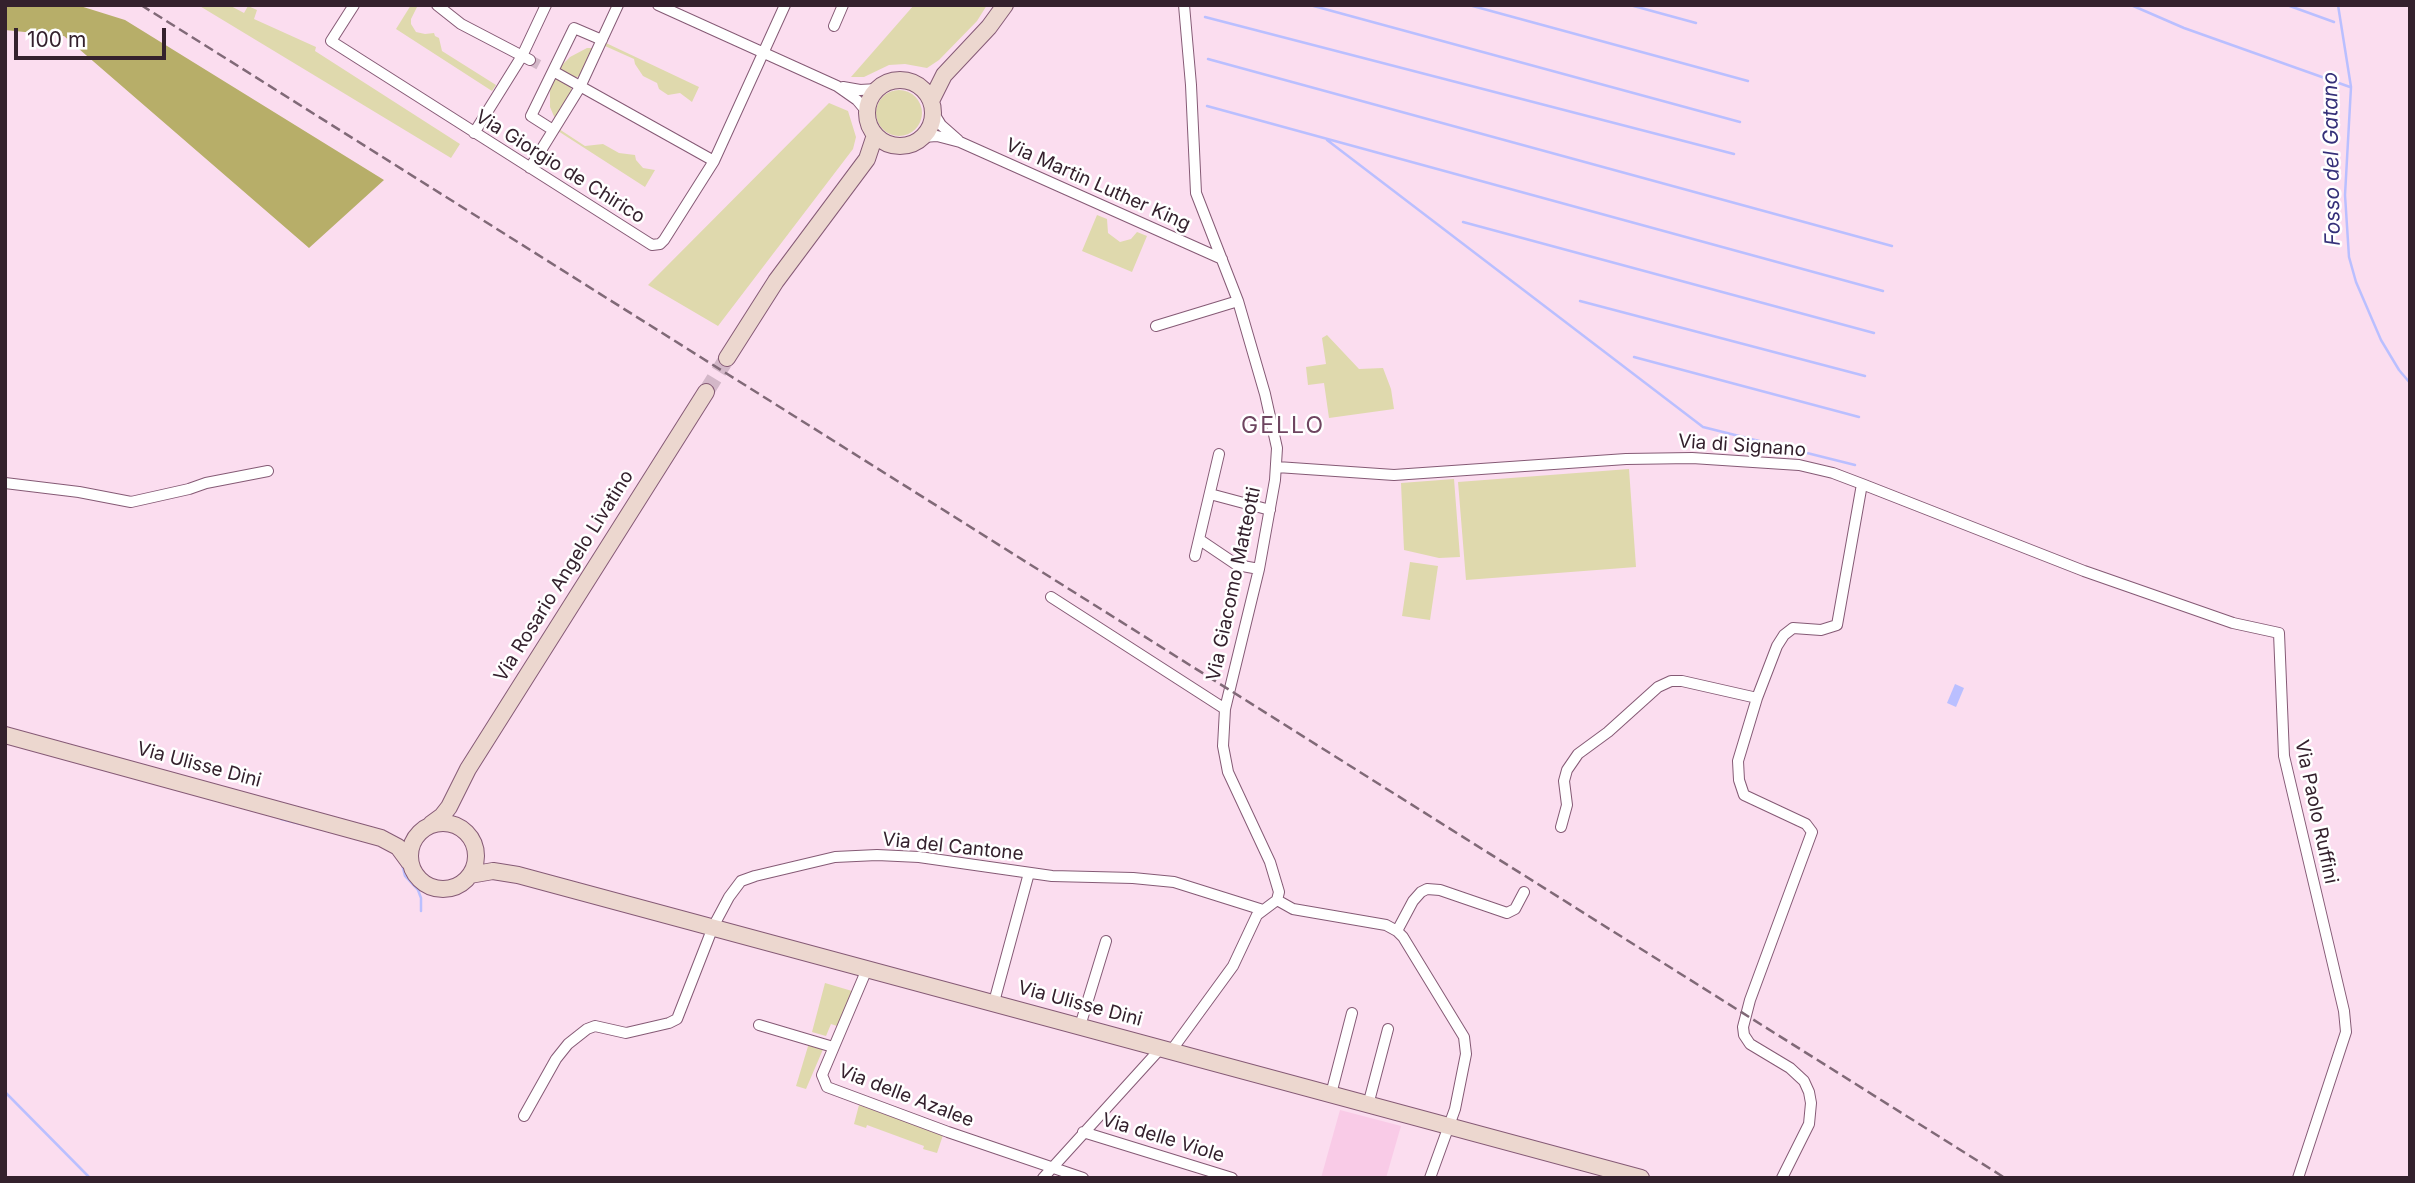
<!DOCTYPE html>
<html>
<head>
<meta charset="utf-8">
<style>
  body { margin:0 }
  #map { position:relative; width:2415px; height:1183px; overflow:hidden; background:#fbddef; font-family:Inter,sans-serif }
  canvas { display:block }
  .frame { position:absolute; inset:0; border:7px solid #34212d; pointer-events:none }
  .scale { position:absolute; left:14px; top:28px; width:152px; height:32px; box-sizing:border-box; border:4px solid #34212d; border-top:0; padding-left:9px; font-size:21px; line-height:24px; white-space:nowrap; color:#34212d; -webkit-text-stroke:5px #fff; paint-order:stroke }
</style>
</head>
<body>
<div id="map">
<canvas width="2415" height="1183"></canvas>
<div class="frame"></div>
<div class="scale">100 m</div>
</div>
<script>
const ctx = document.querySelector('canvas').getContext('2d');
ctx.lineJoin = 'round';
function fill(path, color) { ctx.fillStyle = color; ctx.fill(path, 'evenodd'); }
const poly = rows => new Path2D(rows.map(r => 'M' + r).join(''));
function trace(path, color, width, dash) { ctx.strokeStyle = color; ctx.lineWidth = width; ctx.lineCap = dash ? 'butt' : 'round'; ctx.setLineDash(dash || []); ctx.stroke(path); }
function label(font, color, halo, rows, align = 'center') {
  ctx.font = font + ' Inter,sans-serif'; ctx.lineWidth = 5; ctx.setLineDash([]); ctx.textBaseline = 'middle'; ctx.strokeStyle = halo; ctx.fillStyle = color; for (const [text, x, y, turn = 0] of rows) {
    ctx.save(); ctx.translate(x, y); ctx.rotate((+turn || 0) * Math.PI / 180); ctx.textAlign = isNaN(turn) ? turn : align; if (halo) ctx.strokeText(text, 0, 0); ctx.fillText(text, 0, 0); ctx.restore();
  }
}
fill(poly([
  [1340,1110,1401,1126,1386,1178,1321,1178]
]), '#f9cbe7');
fill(poly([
  [198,5,229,5,244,13,248,6,257,10,254,19,316,47,315,51,460,144,451,158],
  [411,5,418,5,411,19,411,24,416,32,425,34,434,33,435,36,439,38,442,51,496,85,492,91,396,29],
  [914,5,987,5,977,21,939,60,927,68,905,64,889,65,864,77,851,77],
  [606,43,699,87,692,102,680,93,668,95,659,89,657,83,643,76,635,64,634,59,605,46],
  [587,48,596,48,581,75,575,78,558,69,570,57],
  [553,77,571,83,571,93,556,121,550,107,550,91],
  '876 113a23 23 0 1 1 46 0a23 23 0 1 1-46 0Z',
  [829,103,848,111,856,137,853,149,718,326,648,285],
  [559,129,585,146,603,144,619,153,635,155,636,160,643,168,655,170,645,187,558,131],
  [1097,215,1107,219,1108,233,1120,242,1131,239,1137,232,1147,236,1132,272,1082,251],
  [1327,335,1359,369,1383,368,1391,389,1394,409,1329,418,1324,383,1308,385,1306,367,1326,364,1322,338],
  [1629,469,1636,567,1466,580,1458,482],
  [1454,479,1460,557,1439,558,1404,550,1401,483],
  [1410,562,1438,566,1430,620,1402,616],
  [825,983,852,991,837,1026,831,1024,826,1036,812,1032],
  [809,1043,824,1047,806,1089,796,1086],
  [859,1105,943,1135,937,1153,923,1149,924,1146,867,1125,866,1128,854,1124]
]), '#dfd9ad');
fill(poly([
  [5,5,77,5,125,20,384,180,309,248,64,36,5,30]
]), '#b7ae69');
fill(poly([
  [1955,684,1964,688,1956,707,1947,703]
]), '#babfff');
trace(poly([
  [1310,5,1740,122],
  [1469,5,1748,81],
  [1630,5,1696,23],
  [2131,5,2184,28,2350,87],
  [2287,5,2334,22],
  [2338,5,2351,87,2345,195,2349,257,2356,282,2381,340,2399,370,2410,383],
  [1205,17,1734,154],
  [1208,59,1892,246],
  [1207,106,1883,291],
  [1327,140,1703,427,1855,465],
  [1463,222,1874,333],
  [1580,301,1865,376],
  [1634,357,1859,417],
  [281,819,309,826],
  [402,864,405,876,418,890,421,898,421,911],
  [5,1092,90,1178]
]), '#babfff', 2.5);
trace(poly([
  [530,60,543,67]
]), '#d3b7c8', 10, [10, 5]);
trace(poly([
  [706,392,727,358]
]), '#d3b7c8', 16, [16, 8]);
const street = poly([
  [354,5,331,41,652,245,660,244,664,240,714,161,785,5],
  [437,5,461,24,530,60],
  [658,5,837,86,857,100,867,112],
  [834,26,843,5],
  [553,71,714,161],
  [843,87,860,90,877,89],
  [933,112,941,125,958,140],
  [553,130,531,116,574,28,602,40],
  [474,133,522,56,546,5],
  [923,137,937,136,960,142,1222,259],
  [530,168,580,87,618,5],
  [1156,326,1238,301],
  [1277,467,1394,475,1626,459,1692,458,1799,465,1833,473,1862,484,1837,625,1821,630,1793,628,1784,635,1777,646,1757,698,1738,761,1739,780,1744,795,1806,824,1812,832,1750,1000,1743,1027,1744,1035,1750,1044,1790,1068,1804,1081,1809,1092,1811,1103,1809,1124,1782,1178],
  [5,483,79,492,131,502,189,489,206,483,268,471],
  [1862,484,2084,571,2233,623,2279,633,2284,756,2344,1011,2346,1032,2298,1178],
  [1210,494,1270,510],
  [1200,540,1237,565,1259,569],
  [1195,556,1219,454],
  [1051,597,1225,709],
  [1561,827,1567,805,1564,781,1567,770,1578,754,1608,732,1658,687,1671,681,1682,681,1757,698],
  [1277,900,1293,909,1386,925,1397,931,1403,937,1464,1037,1466,1054,1455,1109,1430,1178],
  [1397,931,1413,901,1421,892,1427,889,1440,890,1507,913,1515,909,1524,892],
  [867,969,822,1075,827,1087,948,1132,1083,1178],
  [994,1002,1029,873],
  [759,1025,833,1047],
  [1080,1026,1106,941],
  [1171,1051,1233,966,1257,915,1277,900,1279,892,1270,862,1228,772,1223,746,1225,709,1259,569,1275,480,1277,448,1265,394,1238,301,1196,193,1191,85,1184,5],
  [1331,1094,1352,1013],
  [1368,1105,1388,1029],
  [524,1116,556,1059,568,1044,587,1029,595,1026,626,1033,669,1023,677,1019,713,927,729,897,741,881,755,876,835,857,877,855,919,857,1052,876,1133,878,1174,882,1263,910],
  [1083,1132,1232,1178],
  [1043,1178,1161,1048]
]);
const secondary = poly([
  '867 113a33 33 0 1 1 66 0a33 33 0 1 1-66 0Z',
  [931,101,944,75,989,27,1005,5],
  [727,358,776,281,867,159,875,135],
  [5,735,381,838,398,847,409,862],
  '410 856a33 33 0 1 1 66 0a33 33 0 1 1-66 0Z',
  [431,824,442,816,449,807,468,769,706,392],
  [470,875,493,871,518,875,1641,1178]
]);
trace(street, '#855a75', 12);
trace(secondary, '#855a75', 18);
trace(street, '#fff', 10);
trace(secondary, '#ecd7cf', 16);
trace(poly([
  [141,5,2005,1178]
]), '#806977', 2.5, [10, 5]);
label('19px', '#34212d', '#fff', [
  ["Via Giorgio de Chirico",560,167,32],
  ["Via Martin Luther King",1098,185,24],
  ["Via di Signano",1742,446,4],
  ["Via Rosario Angelo Livatino",564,576,-58],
  ["Via Giacomo Matteotti",1234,584,-78],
  ["Via Ulisse Dini",199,765,15],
  ["Via Paolo Ruffini",2316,812,78],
  ["Via del Cantone",953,847,6],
  ["Via Ulisse Dini",1080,1004,15],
  ["Via delle Azalee",906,1096,21],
  ["Via delle Viole",1163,1138,17]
]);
label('italic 21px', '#353079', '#fff', [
  ["Fosso del Gatano",2332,159,-91]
]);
ctx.letterSpacing = '2px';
label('23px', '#6e4560', '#fff', [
  ["GELLO",1283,426]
]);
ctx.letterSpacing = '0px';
</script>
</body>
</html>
